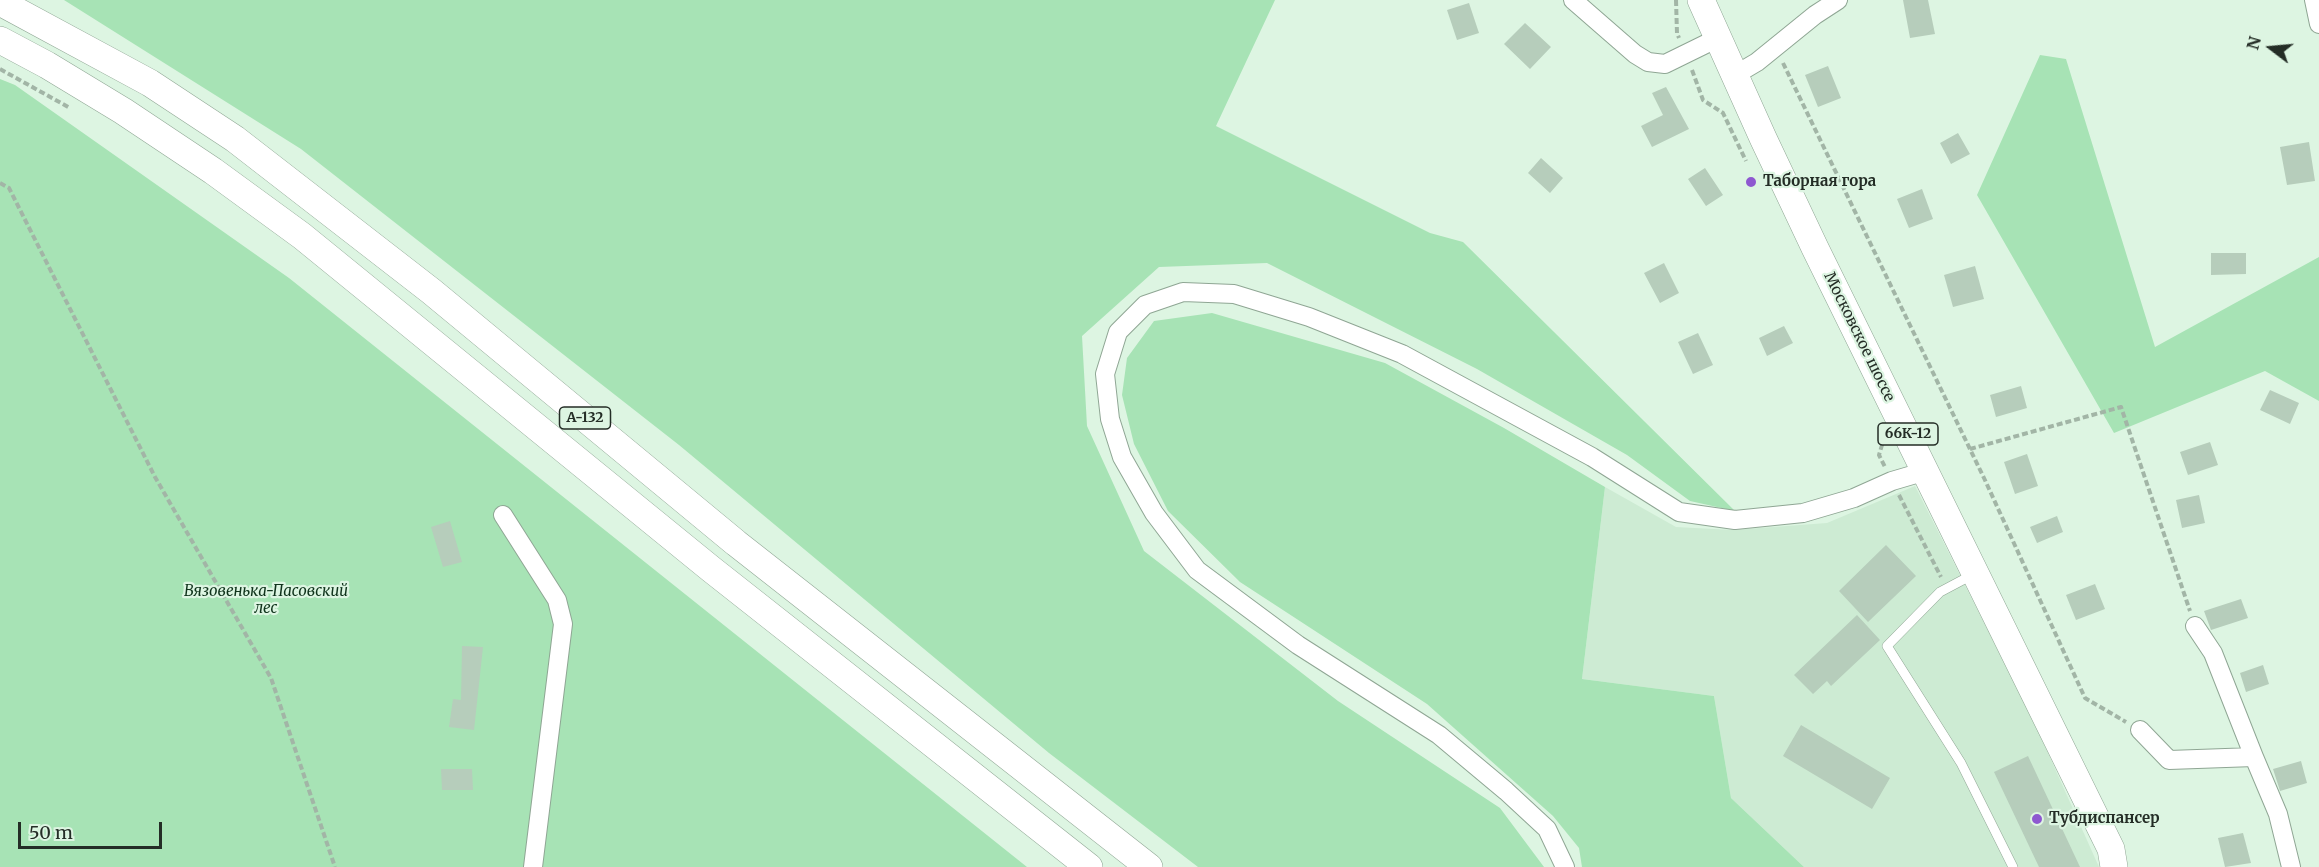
<!DOCTYPE html>
<html>
<head>
<meta charset="utf-8">
<style>
  body { margin:0 }
  #map { position:relative; width:2319px; height:867px; overflow:hidden; background:#ddf5e2; font-family:Merriweather,serif }
  canvas { display:block }
  .north { position:absolute; left:2241px; top:18px; width:60px; height:60px; -webkit-text-stroke:4px #ddf5e2; paint-order:stroke; rotate:286deg; font-size:16px; font-weight:700; line-height:24px; text-align:center; color:#242d26 }
  .north::after { content:''; display:block; margin:auto; width:21px; height:27px; background:#242d26; clip-path:polygon(50% 0,100% 100%,50% 72%,0 100%) }
  .scale { position:absolute; left:18px; top:822px; width:144px; height:27px; box-sizing:border-box; border:3px solid #242d26; border-top:0; padding-left:8px; font-size:18px; line-height:21px; white-space:nowrap; color:#242d26; -webkit-text-stroke:4px #ddf5e2; paint-order:stroke }
</style>
</head>
<body>
<div id="map">
<canvas width="2319" height="867"></canvas>
<div class="north">N</div>
<div class="scale">50 m</div>
</div>
<script>
const ctx = document.querySelector('canvas').getContext('2d');
ctx.lineJoin = 'round';
function fill(path, color) { ctx.fillStyle = color; ctx.fill(path, 'evenodd'); }
const poly = rows => new Path2D(rows.map(r => 'M' + r).join(''));
function trace(path, color, width, dash) { ctx.strokeStyle = color; ctx.lineWidth = width; ctx.lineCap = dash ? 'butt' : 'round'; ctx.setLineDash(dash || []); ctx.stroke(path); }
function label(font, color, halo, rows, align = 'center') {
  ctx.font = font + ' Merriweather,serif'; ctx.lineWidth = 4.5; ctx.setLineDash([]); ctx.textBaseline = 'middle'; ctx.strokeStyle = halo; ctx.fillStyle = color; for (const [text, x, y, turn = 0] of rows) {
    ctx.save(); ctx.translate(x, y); ctx.rotate((+turn || 0) * Math.PI / 180); ctx.textAlign = isNaN(turn) ? turn : align; if (halo) ctx.strokeText(text, 0, 0); ctx.fillText(text, 0, 0); ctx.restore();
  }
}
fill(poly([
  [1915,486,2035,724,2099,867,1804,867,1731,798,1714,696,1582,679,1605,487,1676,527,1733,530,1827,523]
]), '#cdebd3');
fill(poly([
  [64,0,1275,0,1216,126,1430,233,1463,242,1735,511,1690,501,1627,455,1477,369,1267,263,1159,267,1082,336,1087,426,1144,551,1338,701,1500,808,1544,867,1198,867,1049,753,679,445,301,149],
  [2040,55,2066,59,2155,347,2319,257,2319,401,2265,371,2114,433,1977,195],
  [0,79,15,85,289,278,1027,867,0,867],
  [1212,313,1385,363,1504,428,1605,487,1582,679,1714,696,1731,798,1804,867,1582,867,1579,848,1553,816,1427,704,1240,582,1168,511,1134,444,1122,395,1127,358,1154,321]
]), '#a7e3b5');
fill(poly([
  [1903,0,1928,0,1935,34,1910,38],
  [1469,3,1479,33,1457,40,1447,10],
  [1525,23,1551,47,1530,69,1504,44],
  [1828,66,1841,98,1818,107,1805,75],
  [1666,87,1689,129,1652,147,1641,126,1663,115,1652,93],
  [1958,133,1970,154,1951,164,1940,143],
  [2309,142,2315,181,2287,185,2280,147],
  [1541,158,1563,178,1550,193,1528,173],
  [1705,168,1723,195,1706,206,1688,179],
  [1922,189,1933,219,1909,228,1897,199],
  [2211,253,2246,253,2246,274,2211,275],
  [1664,263,1679,293,1660,303,1644,273],
  [1975,266,1984,299,1953,307,1944,275],
  [1784,326,1793,343,1767,356,1759,338],
  [1698,333,1713,365,1693,374,1678,342],
  [2021,386,2027,408,1996,417,1990,395],
  [2270,390,2299,403,2290,424,2260,410],
  [2210,442,2218,465,2188,475,2180,452],
  [2027,454,2038,486,2015,494,2004,462],
  [2199,495,2205,523,2182,528,2176,500],
  [2057,516,2063,532,2037,543,2030,527],
  [450,521,462,562,443,567,431,527],
  [1886,545,1916,576,1868,622,1839,591],
  [2095,584,2105,609,2076,620,2066,595],
  [2241,599,2248,618,2211,630,2204,611],
  [1857,615,1880,640,1831,686,1827,681,1813,694,1794,675],
  [462,646,483,647,474,730,449,727,453,699,461,700],
  [2263,665,2269,684,2246,692,2240,673],
  [1801,725,1890,778,1872,809,1783,756],
  [2028,756,2080,867,2039,867,1994,772],
  [2301,761,2307,783,2280,791,2273,769],
  [441,769,472,769,473,790,442,790],
  [2243,833,2251,863,2225,867,2218,838]
]), '#b6cdbb');
const service = poly([
  [1972,575,1940,592,1887,646,1961,763,2013,867]
]);
const minor = poly([
  [1573,0,1635,54,1648,62,1665,64,1718,38],
  [2314,0,2319,24],
  [1735,75,1757,62,1815,15,1838,0],
  [503,515,557,600,563,624,533,867],
  [2195,626,2213,653,2254,757],
  [2140,730,2169,760,2254,757,2278,814,2291,867],
  [1565,867,1547,829,1506,791,1439,735,1298,645,1197,570,1154,513,1122,457,1110,419,1105,374,1118,332,1145,305,1183,292,1234,294,1309,317,1402,354,1592,457,1679,512,1735,520,1803,513,1854,498,1892,481,1926,471]
]);
const primary = poly([
  [1701,0,1763,138,1815,248,2111,849,2114,867],
  [0,2,150,83,235,139,431,291,736,543,1149,867],
  [0,40,47,65,123,111,213,171,302,236,711,569,1089,867]
]);
trace(service, '#8fa694', 10);
trace(minor, '#8fa694', 20);
trace(primary, '#8fa694', 28);
trace(poly([
  [1676,0,1677,33,1679,38],
  [1783,63,1984,478,2085,698,2126,722],
  [0,69,70,108],
  [1692,70,1703,100,1723,113,1746,161],
  [0,183,9,188,155,477,271,678,335,867],
  [1881,435,1882,445,1879,455,1885,467],
  [1970,449,2121,407,2190,611],
  [1899,495,1941,577]
]), '#a2b5a6', 4, [6, 3]);
trace(service, '#fff', 9);
trace(minor, '#fff', 18);
trace(primary, '#fff', 27);
for (const [x, y, r, color] of [
  [1751,182,6,"#8e58d0"],
  [2037,819,6,"#8e58d0"]
]) { const dot = new Path2D(); dot.arc(x, y, r, 0, 2 * Math.PI); ctx.fillStyle = color; ctx.fill(dot); trace(dot, '#ddf5e2', 2); }
for (const [x, y, w] of [
  [585,418,51],
  [1908,434,60]
]) { const box = new Path2D(); box.roundRect(x - w / 2, y - 11, w, 22, 4.5); ctx.fillStyle = '#ddf5e2'; ctx.fill(box); trace(box, '#242d26', 1.5); }
label('bold 14px', '#242d26', null, [
  ["А-132",585,418],
  ["66К-12",1908,434]
]);
label('bold 15px', '#242d26', '#ddf5e2', [
  ["Таборная гора",1763,182],
  ["Тубдиспансер",2049,819]
], 'left');
label('15px', '#242d26', '#ddf5e2', [
  ["Московское шоссе",1859,337,64]
]);
label('italic 15px', '#10341c', '#ddf5e2', [
  ["Вязовенька-Пасовский",266,592],
  ["лес",266,609]
]);
</script>
</body>
</html>
